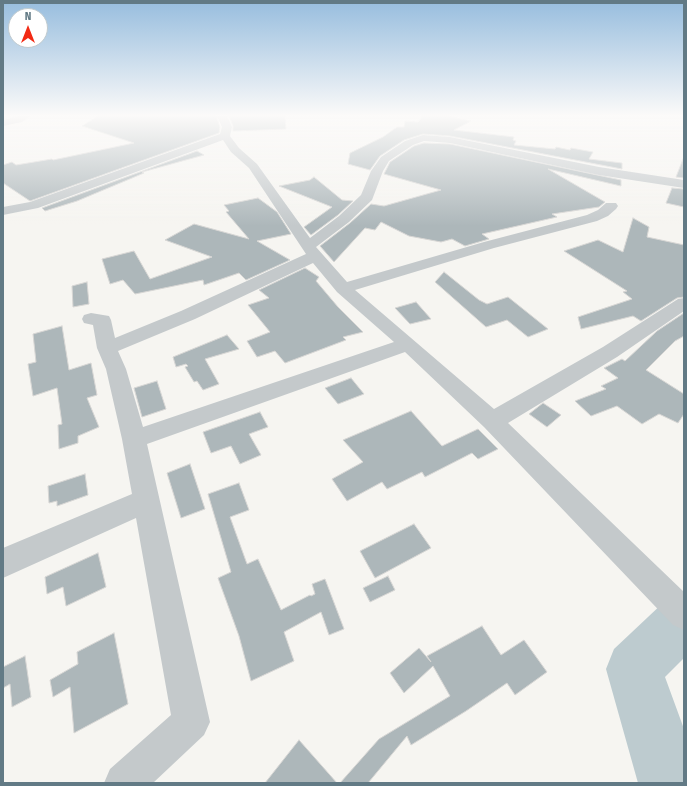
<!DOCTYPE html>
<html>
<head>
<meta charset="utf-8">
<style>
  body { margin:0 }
  #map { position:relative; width:687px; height:786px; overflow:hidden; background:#f6f5f1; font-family:"Fira Sans Condensed",sans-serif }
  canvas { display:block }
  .frame { position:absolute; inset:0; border:4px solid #627a85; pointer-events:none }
  .north { position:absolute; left:8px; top:8px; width:40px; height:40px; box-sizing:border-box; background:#fff; border:1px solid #c0cace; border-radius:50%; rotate:0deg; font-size:11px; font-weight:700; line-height:16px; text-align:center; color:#627a85 }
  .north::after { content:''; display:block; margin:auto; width:14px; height:18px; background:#f22a14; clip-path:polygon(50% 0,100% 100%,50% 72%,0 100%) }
</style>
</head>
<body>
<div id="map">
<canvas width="687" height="786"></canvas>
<div class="frame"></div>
<div class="north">N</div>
</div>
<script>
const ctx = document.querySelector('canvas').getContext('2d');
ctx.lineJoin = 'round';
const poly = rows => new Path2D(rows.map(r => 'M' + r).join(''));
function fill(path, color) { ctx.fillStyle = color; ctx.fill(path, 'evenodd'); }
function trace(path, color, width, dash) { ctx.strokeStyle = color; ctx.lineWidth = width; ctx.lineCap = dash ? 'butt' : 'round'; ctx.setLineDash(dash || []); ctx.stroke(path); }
fill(poly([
  [684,593,684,658,665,677,684,729,684,783,638,783,606,669,614,649,665,601,684,593]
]), '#bdcbcf');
const building = poly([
  [98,116,216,116,220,127,219,133,30,201,3,183,3,165,12,162,16,165,52,159,53,160,134,143,82,126,98,116],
  [229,116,285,116,286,129,233,131,233,126,229,116],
  [423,116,447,116,471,121,454,130,514,137,513,140,516,141,514,145,555,149,556,147,570,150,571,148,593,152,589,159,622,163,622,169,450,136,423,134,404,140,380,156,370,170,348,164,350,153,383,137,397,127,404,127,405,121,418,122,423,116],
  [424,143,450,144,621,180,621,186,548,169,605,202,599,207,552,214,557,217,482,234,489,239,465,246,452,239,441,242,409,236,381,222,375,230,365,228,334,262,320,246,350,223,371,204,384,206,441,190,384,174,390,162,414,146,424,143],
  [197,151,204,155,142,172,144,173,77,201,45,211,42,208,197,151],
  [683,159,684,178,676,177,683,159],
  [314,177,342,200,353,201,338,215,311,235,304,227,332,207,279,186,310,180,314,177],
  [672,188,684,189,684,207,666,203,672,188],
  [258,198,277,212,291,234,257,241,290,260,246,280,239,273,204,285,203,280,135,294,123,280,110,284,102,259,134,251,150,279,212,257,165,240,194,224,249,239,226,212,229,211,224,205,258,198],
  [633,218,649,227,647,237,684,245,684,297,677,298,641,321,633,316,581,329,578,317,632,299,623,292,627,291,564,251,598,240,623,252,633,218],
  [305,268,319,277,316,281,338,307,363,332,343,337,346,340,285,363,275,351,257,357,247,341,270,332,248,305,269,298,259,290,305,268],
  [444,272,479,300,487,304,508,297,548,329,528,337,507,320,486,327,435,282,444,272],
  [87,282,89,304,73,307,72,286,87,282],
  [416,302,431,319,410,324,395,308,416,302],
  [684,313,684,336,675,341,646,370,684,394,684,414,678,423,659,414,642,424,617,406,591,416,575,401,606,389,601,386,618,378,604,368,622,359,625,361,657,331,684,313],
  [62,326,69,370,91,363,97,395,87,398,99,427,78,436,78,443,59,449,58,425,62,424,57,388,33,396,28,364,36,362,33,334,62,326],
  [227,335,239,349,205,359,219,384,203,390,197,381,194,382,185,367,188,366,186,364,176,367,173,357,227,335],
  [351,378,364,394,338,404,325,388,351,378],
  [157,381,166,409,142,417,134,388,157,381],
  [543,403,561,415,547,427,529,414,543,403],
  [411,411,442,446,478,429,498,449,478,459,472,453,425,477,422,472,387,489,382,482,347,501,332,479,363,462,343,440,411,411],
  [260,412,268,427,249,434,261,455,240,464,231,446,211,453,203,432,260,412],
  [190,464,205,509,181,518,167,473,190,464],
  [85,474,88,495,57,506,57,501,49,503,48,486,85,474],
  [239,483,249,510,230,517,247,564,258,559,281,610,310,595,311,596,315,594,312,584,325,579,344,629,329,635,321,612,284,632,294,661,251,681,239,636,218,578,231,572,208,494,239,483],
  [414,524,431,548,375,578,360,551,414,524],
  [98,553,106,587,66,606,63,587,47,594,45,577,98,553],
  [388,576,395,590,370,602,363,588,388,576],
  [482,626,501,655,524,640,547,672,515,695,507,683,466,711,411,745,407,736,368,783,340,783,379,739,450,696,433,666,404,693,390,673,419,648,431,662,427,656,482,626],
  [114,633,128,704,74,733,70,687,53,697,50,680,78,664,77,652,114,633],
  [25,656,31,697,12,707,10,684,3,688,3,667,25,656],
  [299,740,337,783,265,783,299,740]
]);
fill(building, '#adb7ba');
trace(building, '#d7d6d4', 1);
fill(poly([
  [19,116,31,116,22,122,3,126,3,120,19,116],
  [217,116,227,116,232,127,230,136,239,148,257,164,310,238,339,216,361,195,371,171,381,157,405,141,423,135,450,137,599,167,684,180,684,188,599,175,450,143,424,141,413,145,389,161,383,171,372,200,349,222,316,247,347,282,484,242,587,215,598,210,606,203,616,203,618,206,616,209,608,216,597,221,494,248,355,290,494,409,603,347,678,299,684,298,684,311,617,357,508,423,684,592,684,630,673,625,484,427,405,352,147,444,210,722,204,735,153,783,104,783,110,769,171,715,136,518,3,578,3,548,132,494,122,439,106,369,97,348,93,325,84,323,82,319,84,315,91,313,109,316,111,320,115,338,181,311,306,254,249,168,231,152,223,140,38,208,3,215,3,207,30,202,220,134,222,127,217,116],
  [313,263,337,292,394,342,143,427,126,369,118,351,195,319,313,263]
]), '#c4c9cb');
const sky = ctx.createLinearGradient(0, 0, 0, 226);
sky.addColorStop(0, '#97bdde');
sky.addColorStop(0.51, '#fbfaf9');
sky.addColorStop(1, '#fbfaf900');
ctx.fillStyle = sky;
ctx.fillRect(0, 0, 687, 226);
</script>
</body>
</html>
